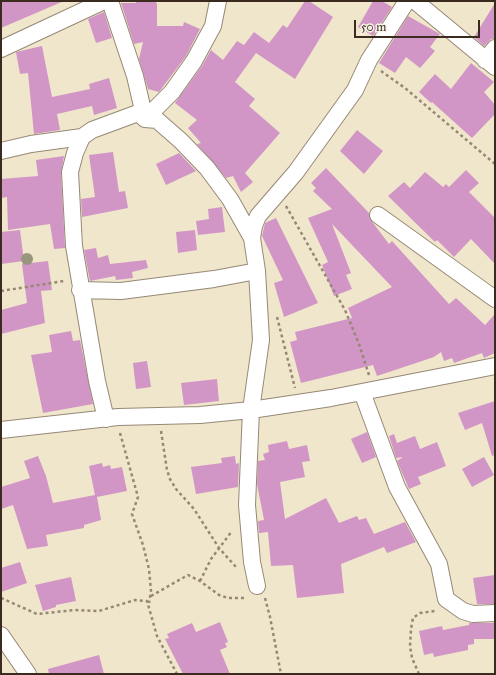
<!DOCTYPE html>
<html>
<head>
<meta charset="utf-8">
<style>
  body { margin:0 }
  #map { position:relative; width:496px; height:675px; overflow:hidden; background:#f0e6cc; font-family:"IM FELL Great Primer",serif }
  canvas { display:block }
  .frame { position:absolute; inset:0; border:2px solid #3b2a1e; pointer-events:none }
  .scale { position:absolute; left:354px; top:20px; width:126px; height:18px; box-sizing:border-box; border:2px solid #3b2a1e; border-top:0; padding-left:5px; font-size:12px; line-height:14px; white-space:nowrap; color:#3b2a1e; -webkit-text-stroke:3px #f7f3e8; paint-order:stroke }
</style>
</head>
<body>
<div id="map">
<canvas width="496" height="675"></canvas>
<div class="frame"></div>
<div class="scale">50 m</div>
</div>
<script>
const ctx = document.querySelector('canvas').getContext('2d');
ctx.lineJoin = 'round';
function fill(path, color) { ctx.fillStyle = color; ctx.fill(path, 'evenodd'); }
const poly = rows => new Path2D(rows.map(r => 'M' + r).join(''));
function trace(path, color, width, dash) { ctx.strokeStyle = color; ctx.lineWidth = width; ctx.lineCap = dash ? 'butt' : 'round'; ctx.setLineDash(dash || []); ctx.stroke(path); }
fill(poly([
  [1,1,64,1,1,28],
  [136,1,156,1,156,3,157,3,157,26,183,26,184,22,200,29,186,56,159,92,148,89,139,59,143,42,134,44,121,3,136,3],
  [305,1,309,1,333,17,295,79,256,53,235,82,255,99,249,106,280,133,245,173,253,182,241,192,233,176,226,178,197,144,201,143,188,128,197,120,175,103,202,66,211,50,223,60,237,41,244,45,254,32,269,43,283,25,287,28],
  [373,1,382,1,392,7,373,36,358,27],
  [495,3,495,39,491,39,484,46,474,37],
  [104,12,112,38,96,43,88,19],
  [408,16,440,34,430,47,435,51,420,68,406,57,395,73,379,63],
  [42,46,52,97,90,89,89,84,109,78,117,108,94,115,92,106,57,114,60,130,34,134,28,73,20,74,16,52],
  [471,63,494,82,484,92,495,105,495,114,472,138,432,102,431,103,419,92,435,74,451,89],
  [357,130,383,151,364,174,340,151],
  [113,152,119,192,125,191,128,208,82,217,81,199,95,197,89,155],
  [179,153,196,171,166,185,156,164],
  [64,156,61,173,65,248,54,249,50,224,8,230,7,197,1,198,1,179,38,176,36,160],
  [326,168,369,213,370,219,389,244,392,241,449,304,456,298,485,325,495,314,495,353,484,358,482,353,454,363,452,358,444,361,441,352,434,357,377,376,373,365,301,383,290,342,297,340,295,332,352,318,348,308,392,287,332,224,351,273,346,275,352,289,334,296,322,265,328,262,308,218,332,209,313,191,316,188,311,183],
  [466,170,479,183,469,192,495,218,495,264,471,239,454,257,437,240,435,242,388,196,404,182,410,188,425,172,443,187,446,184,449,187],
  [222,207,225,232,198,235,196,221,209,219,208,209],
  [276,218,318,303,284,317,274,283,283,280,262,236,265,223],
  [20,230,24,261,1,264,1,232],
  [195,230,197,250,178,253,176,232],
  [96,248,98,258,108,255,110,264,146,260,148,268,132,272,133,278,116,280,115,276,90,281,84,250],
  [48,261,52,290,41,291,45,323,1,334,1,310,27,303,22,264],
  [71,331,73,341,80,340,93,404,43,413,31,355,52,352,49,335],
  [147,361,151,387,136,389,133,363],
  [217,379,219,401,184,405,181,383],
  [495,401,495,455,492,456,482,423,465,430,458,413],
  [367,432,376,457,362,463,351,439],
  [394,434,397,443,415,436,420,449,437,442,446,466,418,477,421,484,409,489,397,461,403,457,396,458,389,436],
  [287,441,289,449,307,445,310,461,302,462,305,477,280,482,285,519,326,498,339,523,357,516,359,520,366,518,374,534,405,522,416,542,387,553,384,547,341,564,344,593,297,598,293,565,271,566,268,532,259,533,258,521,264,520,257,484,258,461,265,460,263,454,269,452,268,445],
  [38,456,46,476,53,503,95,495,89,466,102,463,103,467,110,465,111,469,122,467,127,491,97,497,101,520,84,525,84,528,46,535,48,546,27,549,13,505,1,509,1,487,30,478,24,461],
  [235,456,236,464,239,463,238,487,196,494,191,467,222,463,221,458],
  [484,457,494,475,472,487,462,469],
  [20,562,27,583,1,592,1,568],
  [495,575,495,604,477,604,473,578],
  [71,577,76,601,56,605,56,607,43,611,35,585],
  [220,622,228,642,225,643,227,647,220,650,230,674,183,674,165,639,169,638,167,634,192,623,196,632],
  [469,623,495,623,495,639,474,639,474,644,468,645,468,650,434,657,433,653,424,655,419,631,442,626,443,630,469,625],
  [99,655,104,674,49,674,48,669]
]), '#d196c6');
const minor = poly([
  [110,1,135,76,145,119],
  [415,1,495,67],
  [1,49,104,1],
  [485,60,495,48],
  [145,119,172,92,194,61,213,26,218,1],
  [82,137,75,153,70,172,74,246,97,381,106,419],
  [1,151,31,144,82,137,92,130,138,113,145,119,157,120,181,141,207,168,230,199,252,238],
  [378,215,495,299],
  [80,290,121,291,214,279,257,271],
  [362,392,397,487,439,564,446,599,463,611,473,614,495,613],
  [1,430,118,417,200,415,251,410,331,398,495,366],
  [257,586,252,562,247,505,251,410,261,340,257,271,252,238,254,226,258,216,296,172,355,90,369,60,407,1],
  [1,635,28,674]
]);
trace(minor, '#968875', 18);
trace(poly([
  [381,71,405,88,495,164],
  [286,206,345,310,359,344,369,375],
  [1,291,64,281],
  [277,317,295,388],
  [161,431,167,470,170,479,176,489,194,509,219,548,236,567],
  [120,433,138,497,132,514,143,545,149,569,151,591,149,603],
  [200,581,211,559,232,531],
  [151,596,188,575,200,581,219,595,228,598,246,598],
  [1,598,37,614,75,610,99,611,135,600,147,601,157,636,177,674],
  [265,598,270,617,281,674],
  [419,674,412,658,410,646,411,629,413,618,420,613,435,611]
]), '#968875', 2.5, [3, 3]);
trace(minor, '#fff', 16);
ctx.fillStyle = '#98967c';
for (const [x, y] of [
  [27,259]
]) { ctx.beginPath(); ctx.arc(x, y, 6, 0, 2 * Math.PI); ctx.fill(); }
</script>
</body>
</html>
